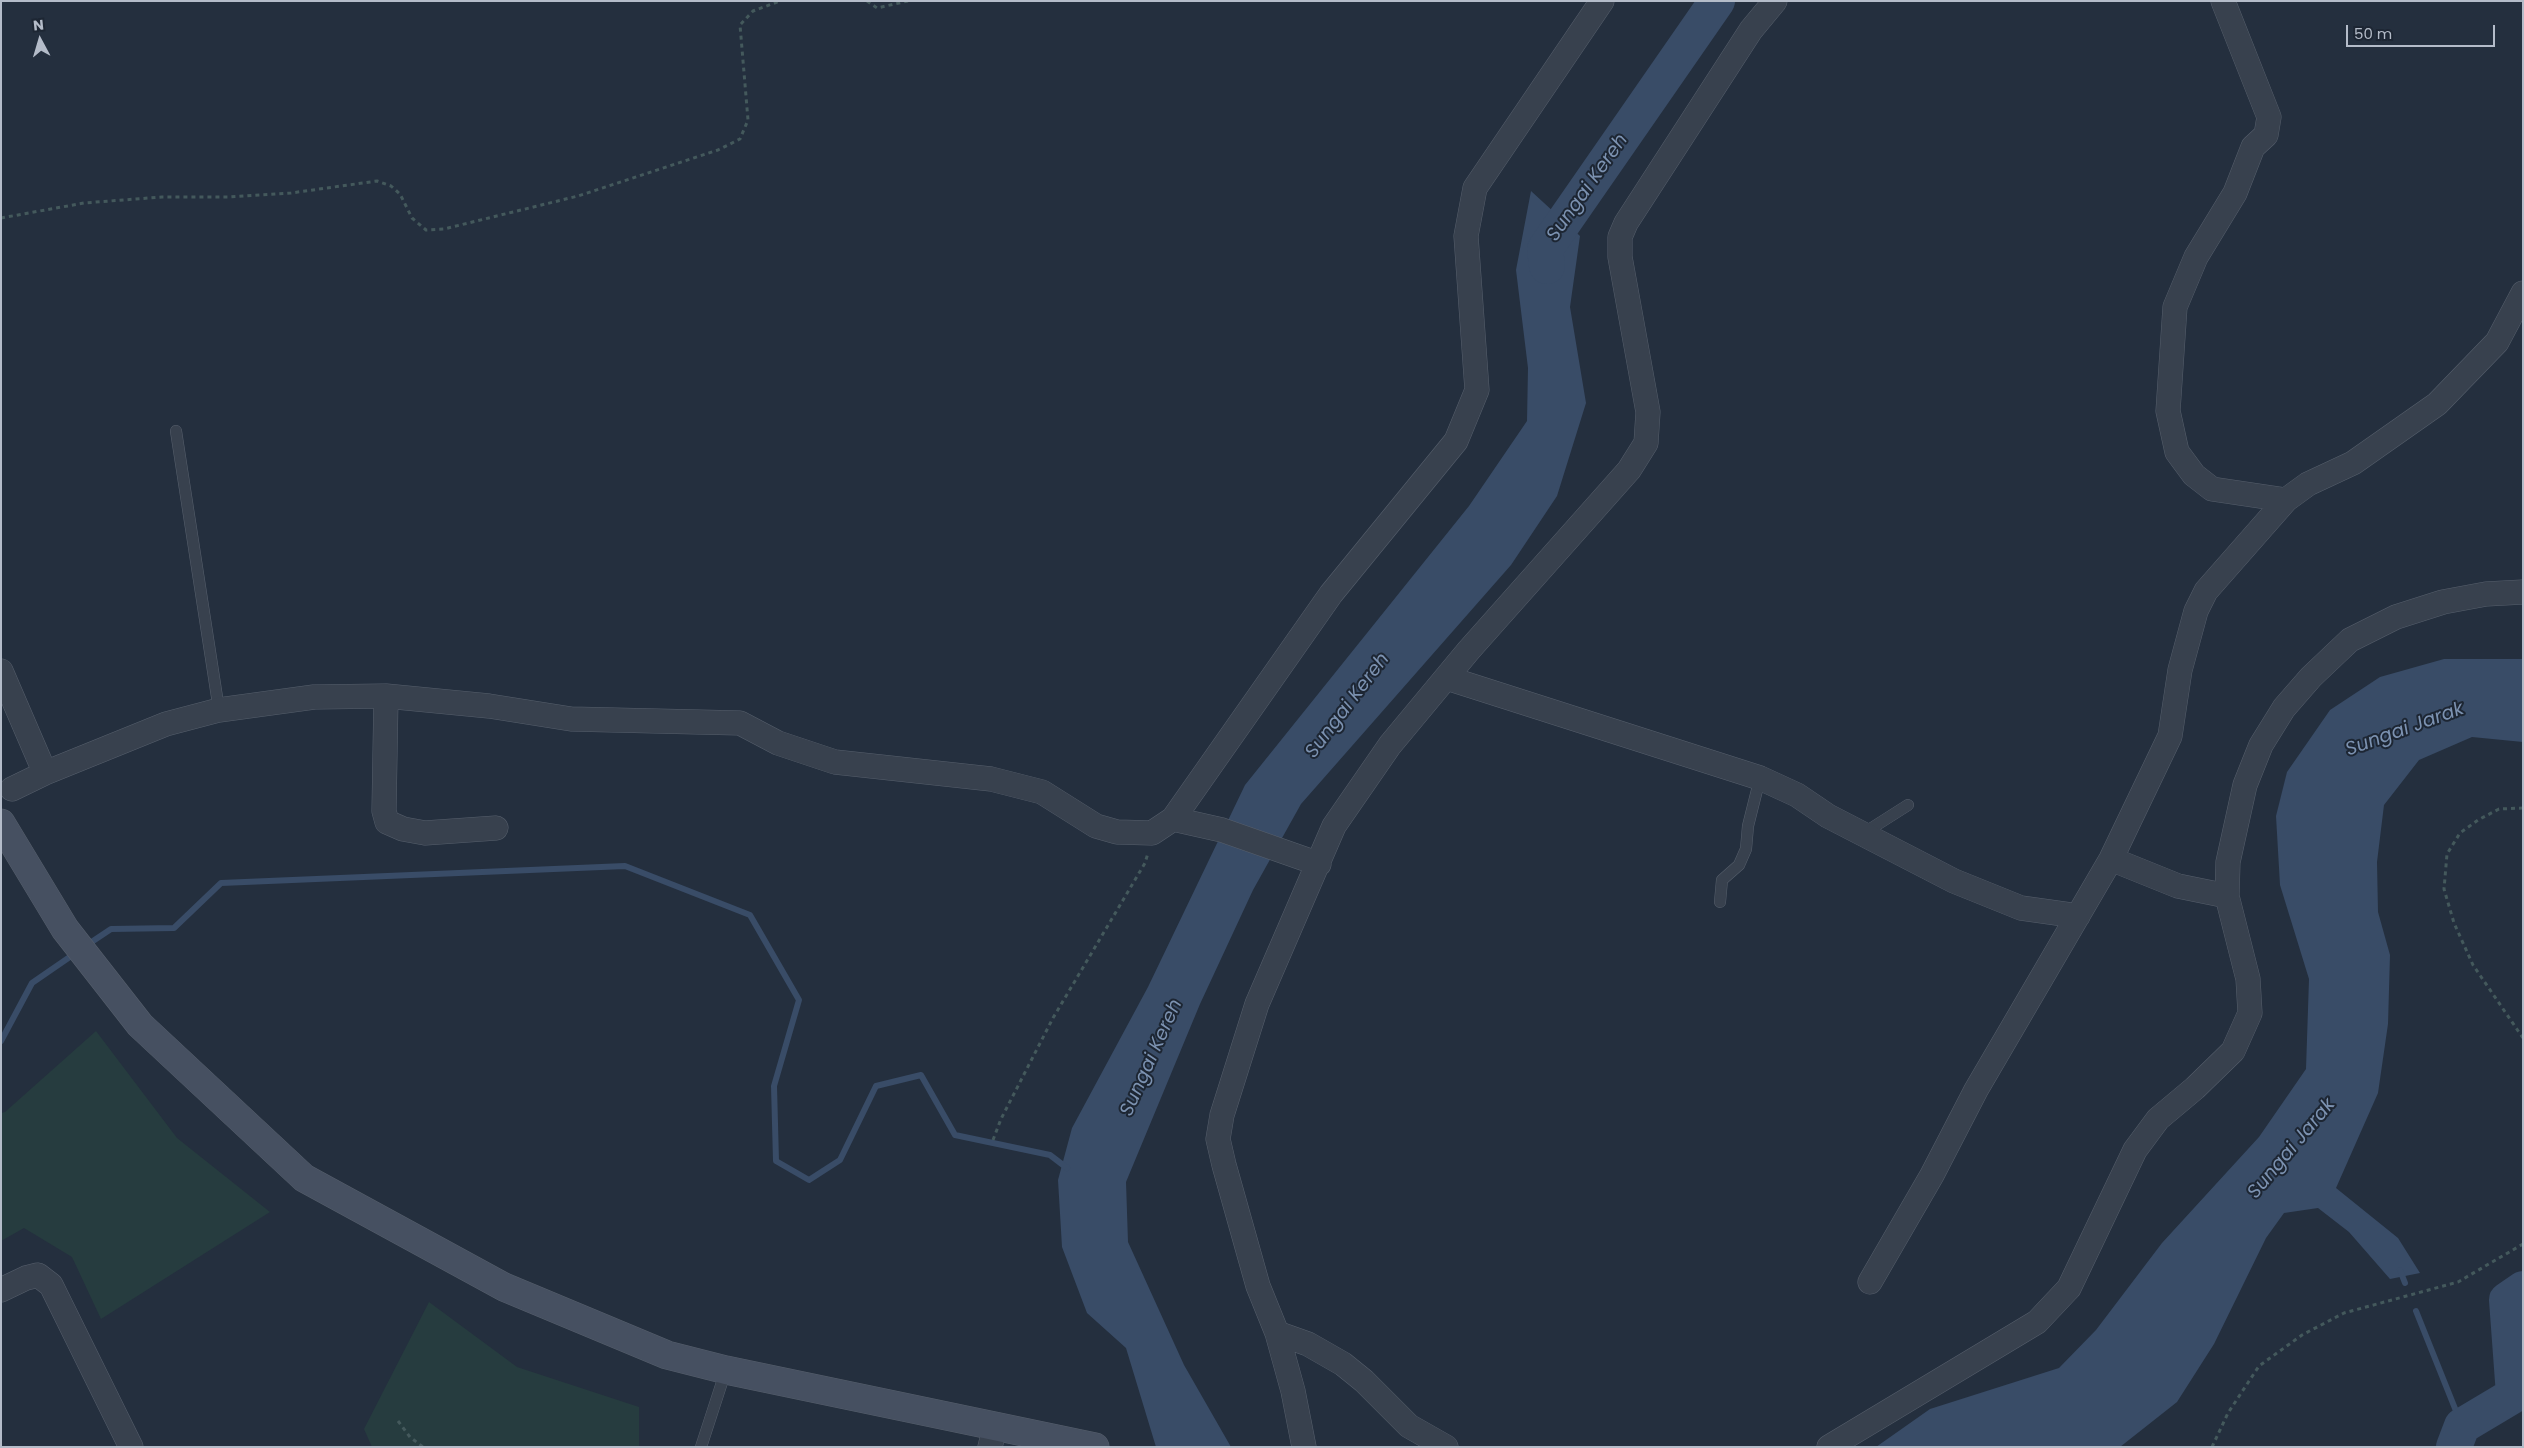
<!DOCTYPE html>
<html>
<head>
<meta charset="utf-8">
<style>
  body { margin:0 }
  #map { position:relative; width:2524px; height:1448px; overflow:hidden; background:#242f3e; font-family:Poppins,sans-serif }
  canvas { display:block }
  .frame { position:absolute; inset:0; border:2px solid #b4bcc9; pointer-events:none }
  .north { position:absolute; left:15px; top:15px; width:50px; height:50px; -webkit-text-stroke:4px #1d2633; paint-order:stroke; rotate:354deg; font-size:14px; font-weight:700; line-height:20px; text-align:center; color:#b4bcc9 }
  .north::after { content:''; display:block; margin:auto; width:18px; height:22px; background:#b4bcc9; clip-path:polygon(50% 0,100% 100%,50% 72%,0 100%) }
  .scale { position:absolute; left:2346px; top:25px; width:149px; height:22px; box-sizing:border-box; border:2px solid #b4bcc9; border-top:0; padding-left:6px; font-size:15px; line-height:18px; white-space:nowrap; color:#b4bcc9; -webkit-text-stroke:4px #1d2633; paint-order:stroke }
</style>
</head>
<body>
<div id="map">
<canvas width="2524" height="1448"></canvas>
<div class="frame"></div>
<div class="north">N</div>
<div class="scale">50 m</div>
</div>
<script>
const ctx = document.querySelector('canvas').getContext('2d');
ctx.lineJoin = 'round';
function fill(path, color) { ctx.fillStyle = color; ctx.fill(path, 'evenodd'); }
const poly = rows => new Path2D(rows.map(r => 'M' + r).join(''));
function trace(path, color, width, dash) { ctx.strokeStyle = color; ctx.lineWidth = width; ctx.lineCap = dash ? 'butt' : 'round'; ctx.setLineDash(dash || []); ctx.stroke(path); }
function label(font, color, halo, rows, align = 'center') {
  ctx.font = font + ' Poppins,sans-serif'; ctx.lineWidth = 4; ctx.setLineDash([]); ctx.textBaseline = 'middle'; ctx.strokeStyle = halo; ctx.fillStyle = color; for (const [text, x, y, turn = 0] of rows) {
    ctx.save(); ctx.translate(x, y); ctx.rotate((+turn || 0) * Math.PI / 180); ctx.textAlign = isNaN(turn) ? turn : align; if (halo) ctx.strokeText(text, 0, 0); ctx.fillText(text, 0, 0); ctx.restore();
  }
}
fill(poly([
  [96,1031,177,1138,270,1212,101,1319,72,1257,24,1228,1,1241,1,1113,5,1112],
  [429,1302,517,1367,639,1407,639,1447,372,1447,364,1429]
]), '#263c3f');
fill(poly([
  [1531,191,1580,236,1570,307,1586,403,1557,496,1511,565,1301,804,1253,890,1200,1004,1126,1182,1128,1242,1184,1365,1231,1447,1156,1447,1126,1348,1087,1313,1062,1247,1058,1180,1072,1128,1148,987,1245,785,1469,506,1527,421,1528,368,1516,270],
  [2444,659,2523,659,2523,742,2472,737,2419,760,2384,805,2377,862,2378,912,2390,955,2388,1024,2378,1093,2336,1188,2398,1238,2420,1273,2390,1279,2349,1232,2318,1208,2284,1213,2266,1238,2214,1344,2177,1402,2120,1447,1876,1447,1930,1409,2059,1368,2096,1330,2162,1243,2259,1137,2306,1069,2309,979,2280,885,2276,816,2287,772,2330,710,2380,677]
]), '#394c67');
trace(poly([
  [87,945,111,929,174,928,221,883,625,866,750,915,799,1000,774,1086,776,1161,809,1180,840,1160,876,1086,921,1075,955,1135,1050,1155,1067,1168],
  [1,1041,32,983,77,952],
  [2400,1270,2405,1283],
  [2416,1311,2462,1426]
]), '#394c67', 6);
trace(poly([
  [1547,266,1545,249,1717,1],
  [2454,1447,2462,1426,2514,1395,2507,1300,2523,1289]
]), '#394c67', 36);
const lane = poly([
  [176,431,219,710],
  [1864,833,1908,805],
  [1720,902,1722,880,1739,865,1746,849,1748,826,1760,778],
  [701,1447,726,1370]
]);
const street = poly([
  [2223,1,2269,117,2266,135,2253,147,2235,193,2196,257,2175,307,2168,411,2177,452,2194,475,2212,489,2286,500],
  [1,671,45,773],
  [1447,678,1760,778,1797,795,1828,816,1954,881,2021,908,2078,916],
  [386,696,384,811,387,822,403,829,425,833,496,828],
  [12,789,45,773,166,724,219,710,314,697,386,696,489,706,571,719,740,723,778,743,835,762,991,779,1042,792,1096,826,1117,832,1152,833,1173,819,1331,594,1456,441,1477,390,1466,236,1475,188,1602,1],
  [1173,819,1222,830,1319,864],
  [2111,859,2178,886,2227,896],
  [1870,1282,1932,1175,1976,1090,2111,859,2170,736,2180,670,2196,611,2206,591,2286,500,2308,484,2353,463,2437,404,2497,342,2523,293],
  [1,1290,26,1278,38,1275,51,1285,131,1447],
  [1277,1333,1308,1344,1343,1364,1364,1381,1409,1426,1446,1447],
  [990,1447,995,1427],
  [1304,1447,1293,1391,1277,1333,1258,1286,1224,1165,1218,1139,1222,1115,1257,1004,1334,826,1390,745,1469,650,1629,470,1646,443,1648,412,1620,257,1620,237,1626,223,1751,30,1775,1],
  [1829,1447,2037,1322,2069,1288,2135,1150,2158,1119,2195,1088,2233,1051,2250,1013,2248,979,2227,896,2228,862,2245,785,2261,745,2284,708,2311,677,2350,640,2396,617,2443,602,2486,594,2523,592]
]);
const secondary = poly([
  [1,823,65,929,140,1025,304,1178,504,1287,667,1355,726,1370,1095,1447]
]);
trace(lane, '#565f6c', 12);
trace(street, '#565f6c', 25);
trace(secondary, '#565f6c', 29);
trace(poly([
  [867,1,877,8,908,1],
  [1,218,84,203,162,197,229,197,291,193,377,181,391,186,400,194,412,218,426,230,444,229,578,196,718,150,740,139,748,120,740,25,753,11,780,1],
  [2523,808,2499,809,2478,820,2460,833,2447,854,2444,889,2454,923,2473,965,2523,1038],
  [993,1140,1001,1119,1053,1018,1145,863,1148,853],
  [398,1421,410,1437,423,1447],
  [2212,1447,2228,1413,2259,1366,2302,1335,2344,1313,2458,1282,2523,1244]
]), '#44595c', 3, [4, 4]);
trace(lane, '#38414e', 11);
trace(street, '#38414e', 24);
trace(secondary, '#465061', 28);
label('italic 19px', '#7c92b1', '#1d2633', [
  ["Sungai Kereh",1588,188,-55],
  ["Sungai Kereh",1348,706,-53],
  ["Sungai Jarak",2405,730,-20],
  ["Sungai Kereh",1152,1058,-66],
  ["Sungai Jarak",2292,1149,-50]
]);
</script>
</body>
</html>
